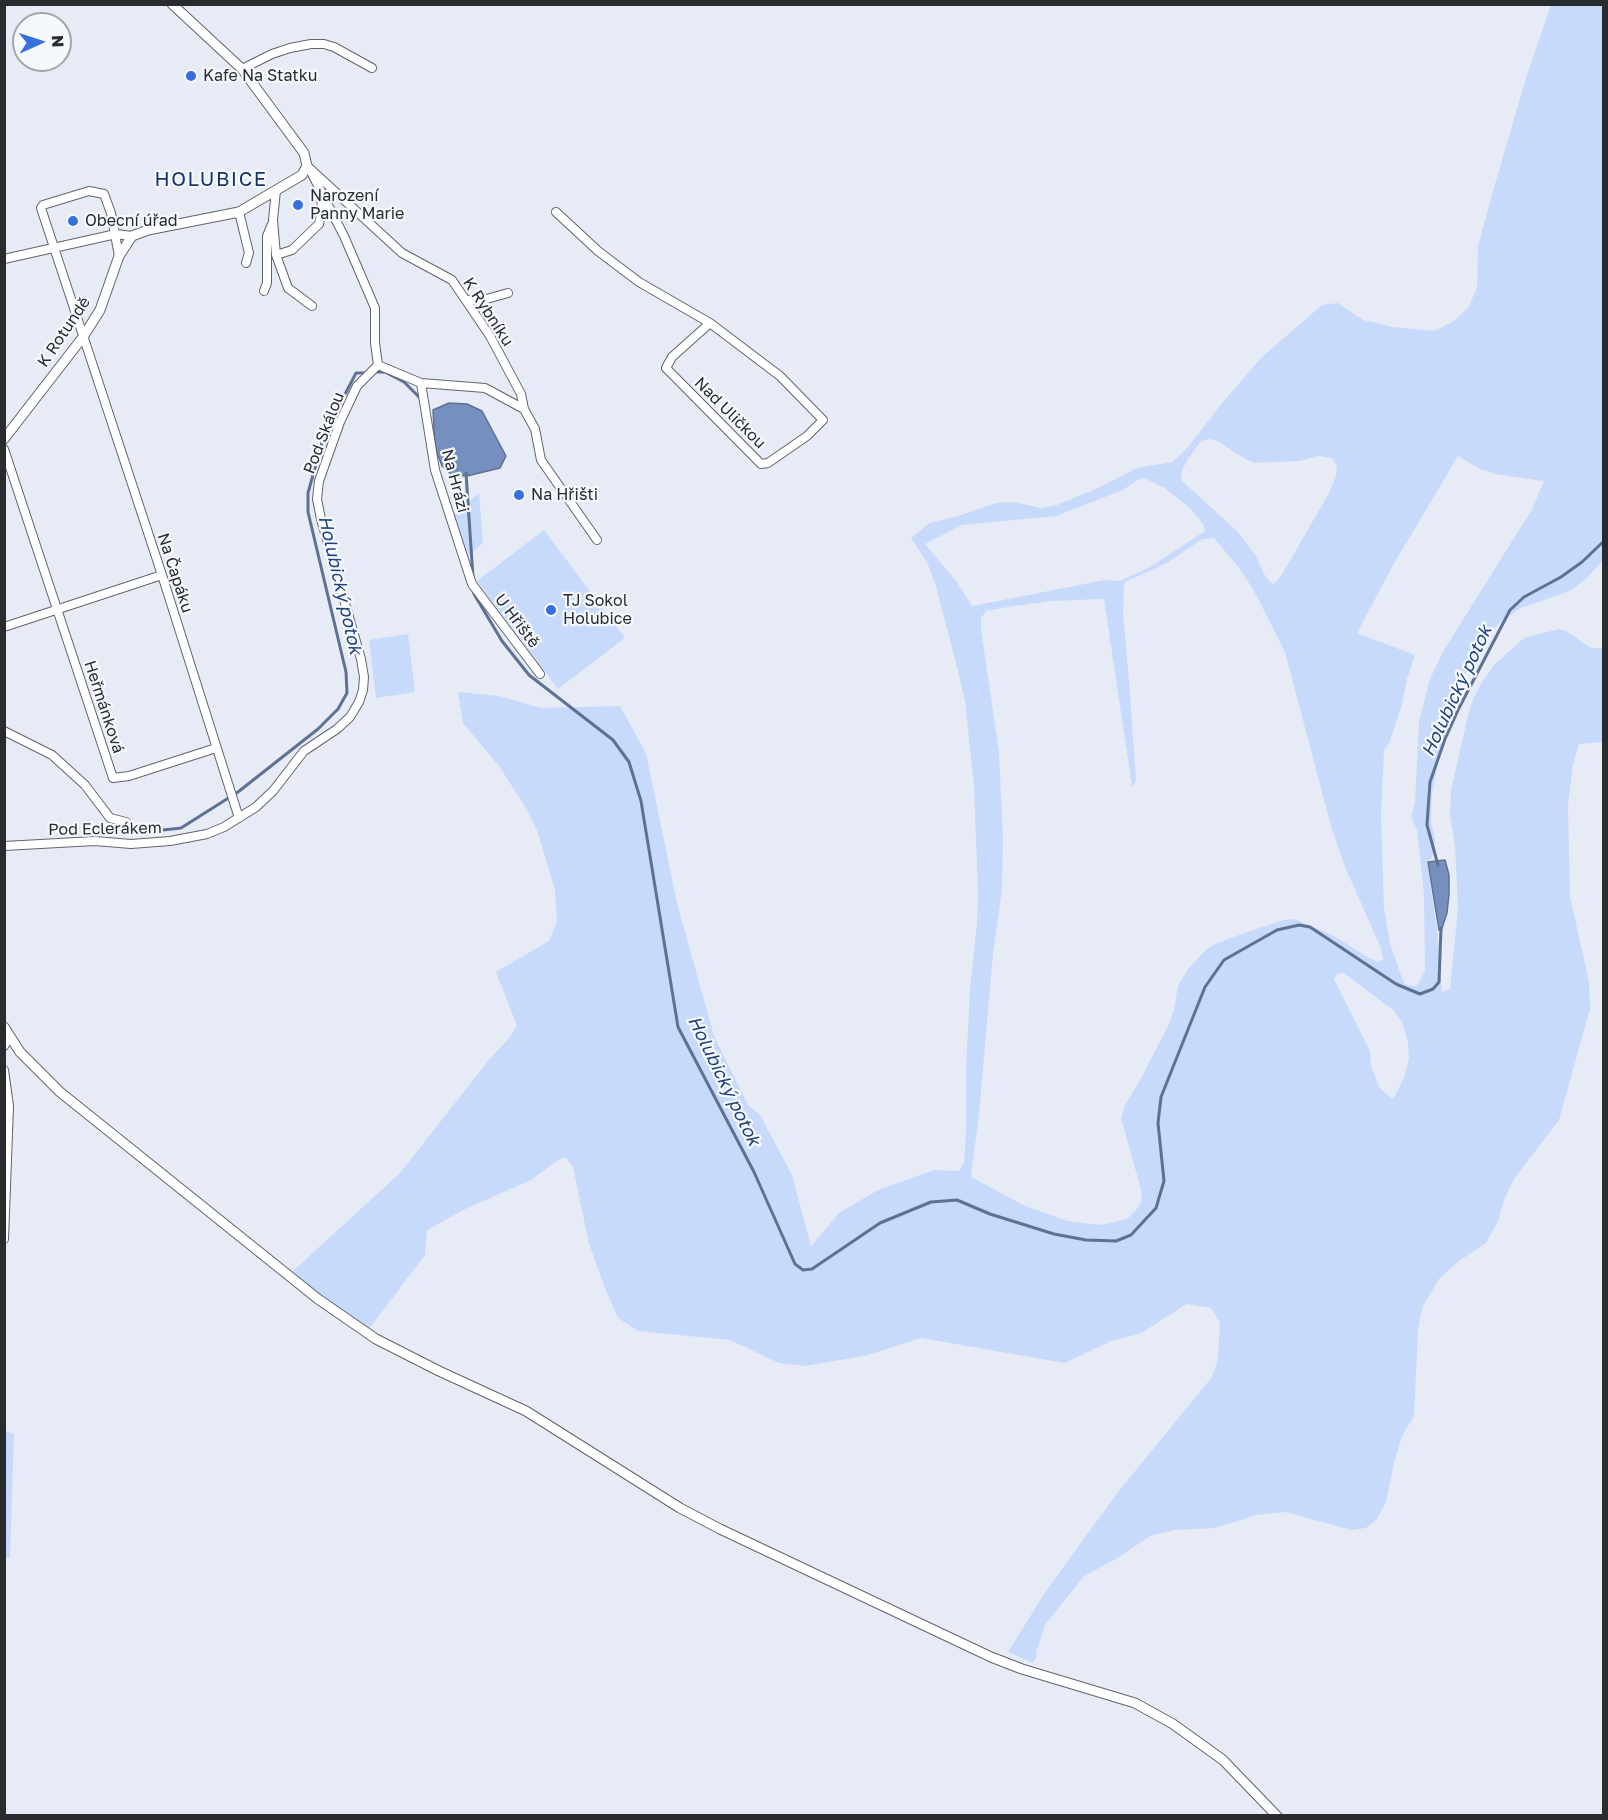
<!DOCTYPE html>
<html>
<head>
<meta charset="utf-8">
<style>
  body { margin:0 }
  #map { position:relative; width:1608px; height:1820px; overflow:hidden; background:#e6ebf5; font-family:"Golos Text",sans-serif }
  canvas { display:block }
  .frame { position:absolute; inset:0; border:6px solid #292b2f; pointer-events:none }
  .north { position:absolute; left:12px; top:12px; width:60px; height:60px; box-sizing:border-box; background:#f5f9fe; border:2px solid #a3a7ab; border-radius:50%; rotate:87deg; font-size:16px; font-weight:700; line-height:24px; text-align:center; color:#292b2f }
  .north::after { content:''; display:block; margin:auto; width:21px; height:27px; background:#386fdf; clip-path:polygon(50% 0,100% 100%,50% 72%,0 100%) }
</style>
</head>
<body>
<div id="map">
<canvas width="1608" height="1820"></canvas>
<div class="frame"></div>
<div class="north">N</div>
</div>
<script>
const ctx = document.querySelector('canvas').getContext('2d');
ctx.lineJoin = 'round';
function fill(path, color) { ctx.fillStyle = color; ctx.fill(path, 'evenodd'); }
const poly = rows => new Path2D(rows.map(r => 'M' + r).join(''));
function trace(path, color, width, dash) { ctx.strokeStyle = color; ctx.lineWidth = width; ctx.lineCap = dash ? 'butt' : 'round'; ctx.setLineDash(dash || []); ctx.stroke(path); }
function label(font, color, halo, rows, align = 'center') {
  ctx.font = font + ' "Golos Text",sans-serif'; ctx.lineWidth = 4.5; ctx.setLineDash([]); ctx.textBaseline = 'middle'; ctx.strokeStyle = halo; ctx.fillStyle = color; for (const [text, x, y, turn = 0] of rows) {
    ctx.save(); ctx.translate(x, y); ctx.rotate((+turn || 0) * Math.PI / 180); ctx.textAlign = isNaN(turn) ? turn : align; if (halo) ctx.strokeText(text, 0, 0); ctx.fillText(text, 0, 0); ctx.restore();
  }
}
fill(poly([
  [1551,5,1603,5,1603,560,1586,579,1570,591,1521,608,1501,621,1477,649,1455,696,1439,758,1432,794,1431,821,1435,840,1432,858,1427,861,1437,930,1442,992,1450,989,1458,908,1455,846,1450,814,1451,790,1469,711,1474,697,1482,682,1494,665,1524,638,1559,629,1566,631,1591,648,1603,648,1603,742,1579,744,1573,765,1568,805,1570,897,1589,981,1590,1009,1559,1120,1514,1179,1504,1200,1498,1221,1486,1243,1459,1261,1439,1279,1422,1308,1418,1330,1414,1416,1402,1436,1394,1463,1386,1502,1377,1519,1366,1528,1351,1530,1286,1512,1256,1515,1215,1528,1175,1530,1150,1536,1116,1559,1084,1576,1045,1625,1036,1653,1037,1656,1033,1663,1008,1652,1046,1591,1118,1492,1212,1377,1218,1359,1220,1322,1211,1308,1187,1304,1141,1333,1111,1341,1065,1363,921,1338,868,1355,806,1366,779,1363,730,1340,638,1331,618,1318,606,1291,589,1244,573,1167,565,1157,555,1162,531,1180,465,1209,427,1230,425,1255,368,1330,315,1292,292,1272,400,1173,488,1061,510,1037,517,1026,496,972,549,941,557,921,555,890,538,833,526,808,499,766,463,723,458,692,499,696,541,708,620,706,646,753,677,903,714,1036,748,1105,760,1115,792,1175,811,1246,839,1213,878,1190,934,1170,959,1171,964,1163,966,1133,966,1067,970,990,977,923,978,893,974,786,965,701,957,667,935,583,927,562,911,538,929,523,958,516,996,503,1013,502,1041,508,1057,505,1098,488,1137,468,1173,462,1188,447,1224,401,1261,358,1322,305,1338,303,1363,320,1393,327,1434,331,1454,321,1468,308,1477,288,1478,246,1495,184,1527,75],
  [1209,439,1217,441,1244,458,1254,463,1299,461,1319,456,1332,458,1337,466,1336,476,1329,493,1281,576,1275,583,1272,584,1264,574,1256,556,1238,532,1181,480,1182,470,1188,459,1201,441],
  [1458,456,1480,469,1495,474,1544,481,1531,511,1444,650,1430,679,1419,722,1415,802,1411,817,1417,830,1424,894,1425,971,1417,986,1412,986,1405,984,1403,980,1390,944,1384,908,1381,814,1384,750,1390,741,1402,704,1407,679,1415,655,1357,633,1392,567],
  [1144,478,1163,487,1189,507,1203,524,1205,531,1150,567,1120,581,1105,580,972,606,957,582,925,544,962,525,1056,516,1123,490,1139,479],
  [1214,538,1239,568,1253,589,1285,652,1331,826,1345,867,1381,948,1383,960,1378,962,1371,959,1332,935,1295,919,1284,920,1247,932,1215,944,1206,950,1188,969,1178,986,1174,1010,1168,1026,1139,1082,1125,1105,1121,1118,1142,1193,1141,1202,1137,1209,1128,1218,1115,1222,1100,1225,1067,1221,1023,1205,971,1177,979,1114,993,954,1002,890,1003,839,999,752,981,630,981,618,986,611,1008,607,1051,601,1104,599,1132,786,1134,785,1136,780,1129,680,1123,614,1124,585,1125,582,1169,562,1202,539],
  [1344,973,1393,1010,1402,1022,1408,1042,1409,1059,1405,1075,1395,1096,1392,1099,1379,1087,1371,1066,1370,1051,1334,979,1337,974],
  [479,493,483,543,467,557,452,516],
  [544,530,625,638,558,689,477,581],
  [408,634,415,692,376,698,369,640],
  [5,1431,14,1434,10,1558,5,1558]
]), '#c8dafb');
const water = poly([
  [449,403,467,404,482,411,506,456,500,468,467,476,452,475,442,466,435,447,433,410,449,403],
  [1445,860,1449,875,1449,894,1447,913,1441,931,1439,930,1428,862,1445,860]
]);
fill(water, '#758fbe');
trace(water, '#5e7193', 1.5);
trace(poly([
  [374,372,385,372,404,382,421,399],
  [466,473,473,577],
  [473,590,474,594,502,641,529,675,613,740,629,762,641,801,678,1027,754,1172,795,1264,803,1270,812,1269,880,1223,931,1202,957,1200,990,1214,1054,1234,1086,1240,1116,1241,1131,1235,1156,1208,1164,1181,1158,1123,1161,1097,1205,987,1224,960,1277,930,1299,925,1310,927,1396,984,1420,994,1433,989,1439,982,1441,928],
  [118,823,127,829,154,831,181,828,238,792,318,729,338,709,347,693,346,672,308,512,308,493,324,435,356,373,367,373],
  [1438,865,1427,825,1430,782,1445,739,1459,708,1510,610,1524,597,1561,577,1582,562,1604,541]
]), '#5e7193', 3);
const minor = poly([
  [242,69,272,54,290,48,311,44,324,44,334,47,372,68],
  [307,166,402,253,452,280,490,336,521,394,524,409,535,429,541,460,597,540],
  [312,174,344,236,375,308,375,343,378,365],
  [276,190,273,220,276,255,288,288,312,306],
  [239,212,249,253,246,263],
  [556,212,598,251,639,282,710,323,780,376,823,420,807,436,768,463,761,464,666,368,672,357,710,323],
  [276,255,292,250,319,224,322,209,321,194],
  [119,256,111,213,104,194,89,191,43,205,41,208,162,575,239,818],
  [4,259,116,234,132,236],
  [264,291,267,283,267,236,272,224],
  [466,300,483,300,508,293],
  [378,365,421,383,485,388,524,409],
  [421,383,435,470,472,584,540,674],
  [4,449,113,778,129,776,216,748],
  [4,627,162,575],
  [4,731,52,755,85,785,110,818,126,822],
  [4,846,95,841,131,844,170,841,207,834,224,827,256,807,273,791,304,751,337,729,350,717,359,702,363,690,364,677,361,659,321,519,317,499,319,481,340,422,357,386,378,365],
  [4,1046,10,1037],
  [4,1070,9,1106,4,1239]
]);
const tertiary = poly([
  [4,439,83,337,100,310,119,256,132,236,148,230,239,212,302,175,307,166,304,153,242,69,172,4],
  [4,1027,20,1052,60,1092,318,1299,376,1339,439,1371,526,1411,680,1508,720,1529,991,1657,1022,1669,1135,1703,1173,1724,1223,1760,1277,1816]
]);
trace(minor, '#60646d', 10);
trace(tertiary, '#60646d', 11);
trace(minor, '#fff', 8);
trace(tertiary, '#fff', 9);
for (const [x, y, r, color] of [
  [191,76,6,"#386fdf"],
  [298,205,6,"#386fdf"],
  [73,221,6,"#386fdf"],
  [519,495,6,"#386fdf"],
  [551,610,6,"#386fdf"]
]) { const dot = new Path2D(); dot.arc(x, y, r, 0, 2 * Math.PI); ctx.fillStyle = color; ctx.fill(dot); trace(dot, '#f5f9fe', 2); }
label('16px', '#292b2f', '#f5f9fe', [
  ["Kafe Na Statku",203,76],
  ["Narození",310,196],
  ["Panny Marie",310,214],
  ["Obecní úřad",85,221],
  ["Na Hřišti",531,495],
  ["TJ Sokol",563,601],
  ["Holubice",563,619]
], 'left');
label('16px', '#292b2f', '#f5f9fe', [
  ["K Rybníku",488,312,57],
  ["K Rotundě",64,332,-56],
  ["Nad Uličkou",730,413,45],
  ["Pod Skálou",324,433,-69],
  ["Na Hrázi",455,481,75],
  ["Na Čapáku",175,573,72],
  ["U Hřiště",517,621,53],
  ["Heřmánková",104,707,72],
  ["Pod Eclerákem",105,829,-1]
]);
label('italic 18px', '#22407b', '#f5f9fe', [
  ["Holubický potok",340,585,77],
  ["Holubický potok",1457,691,-65],
  ["Holubický potok",724,1081,64]
]);
ctx.letterSpacing = '1.5px';
label('20px', '#183369', '#f5f9fe', [
  ["HOLUBICE",211,180]
]);
ctx.letterSpacing = '0px';
</script>
</body>
</html>
